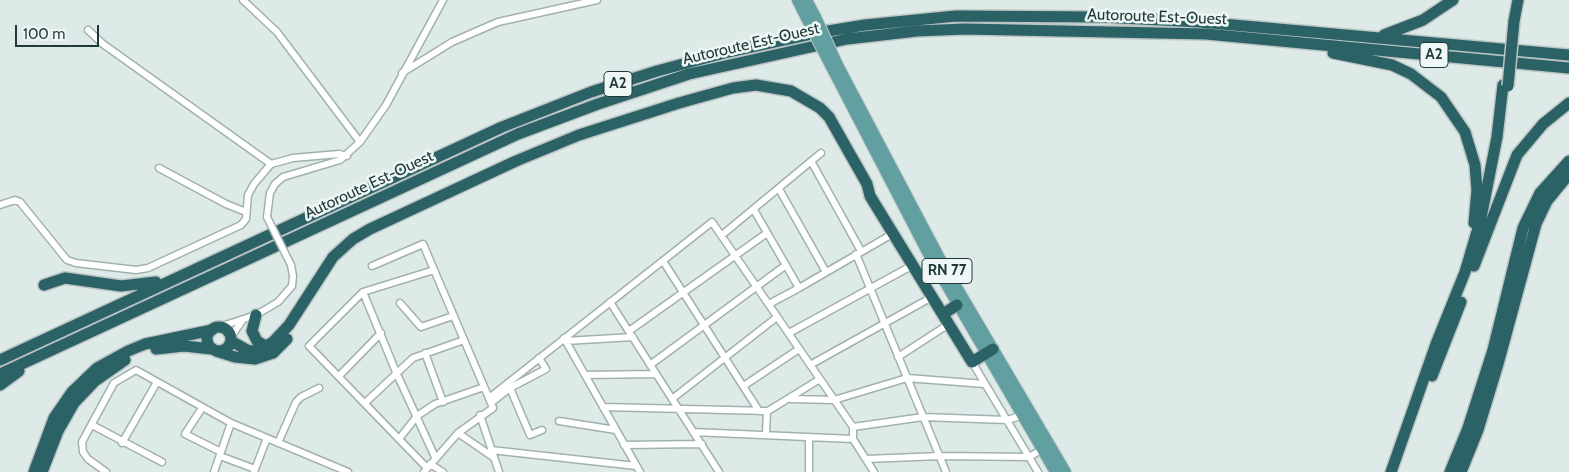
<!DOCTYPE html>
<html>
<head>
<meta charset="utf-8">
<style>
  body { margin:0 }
  #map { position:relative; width:1569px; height:472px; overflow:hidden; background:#deeae8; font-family:Cabin,sans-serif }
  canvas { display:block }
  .scale { position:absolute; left:15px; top:25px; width:84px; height:22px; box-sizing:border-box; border:2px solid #1f3939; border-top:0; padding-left:6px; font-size:15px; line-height:18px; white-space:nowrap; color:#1f3939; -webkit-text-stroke:4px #eef7f5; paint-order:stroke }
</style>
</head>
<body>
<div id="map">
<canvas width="1569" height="472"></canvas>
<div class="scale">100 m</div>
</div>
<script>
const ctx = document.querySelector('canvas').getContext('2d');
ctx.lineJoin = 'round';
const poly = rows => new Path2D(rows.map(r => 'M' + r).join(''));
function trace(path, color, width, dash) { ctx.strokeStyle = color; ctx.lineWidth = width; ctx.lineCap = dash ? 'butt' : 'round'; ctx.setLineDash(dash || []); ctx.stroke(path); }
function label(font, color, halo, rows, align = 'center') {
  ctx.font = font + ' Cabin,sans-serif'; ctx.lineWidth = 5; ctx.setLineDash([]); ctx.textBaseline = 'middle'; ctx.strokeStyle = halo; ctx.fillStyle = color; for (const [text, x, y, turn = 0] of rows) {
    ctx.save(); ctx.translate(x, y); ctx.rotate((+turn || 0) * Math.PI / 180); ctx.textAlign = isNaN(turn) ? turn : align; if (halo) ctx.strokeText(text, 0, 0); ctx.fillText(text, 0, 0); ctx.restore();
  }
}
const street = poly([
  [243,0,277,32,360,142],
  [88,30,103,44,271,164],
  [402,73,452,42,498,22,597,0],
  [811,161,861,251],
  [159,168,226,204,246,212],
  [779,189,826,272],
  [0,205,15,200,20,202,67,260,76,263,136,270,148,268,241,225,246,219,248,195,254,184,271,164,293,158,339,154,347,156],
  [754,210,799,288,894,233],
  [267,217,270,193,275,184,283,177,340,160,360,142,386,105,443,0],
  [722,235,821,153],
  [856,254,946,472],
  [663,261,759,411],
  [372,266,423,244,491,403],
  [363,292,396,372,435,457],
  [610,302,719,472],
  [400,303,421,327,453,316],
  [769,304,799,288],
  [219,327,256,315,278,302,292,286,293,276,291,265],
  [629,331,767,233],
  [789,333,913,265],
  [231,337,242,321],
  [564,338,640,472],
  [565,341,633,337],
  [425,353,443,402],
  [898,357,949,324],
  [972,362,1038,472],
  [650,365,786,265],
  [810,365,932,297],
  [585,375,656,374],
  [339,376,381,333],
  [745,385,799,349],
  [510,388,530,435,542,430],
  [489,398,712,222,853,427,853,439,874,472],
  [672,399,777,317],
  [791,399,834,400,907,378,985,384],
  [365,403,413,358,464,340],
  [603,407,768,411,820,379],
  [202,408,185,434,221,452],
  [480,415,499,472],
  [559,421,616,430],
  [92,425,162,462],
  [853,427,923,417,1007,420,1024,415],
  [693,432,853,439],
  [458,433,493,457],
  [766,434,767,411],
  [809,438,809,472],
  [399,439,417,416,435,404,484,387],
  [122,443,157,382],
  [278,443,296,402,301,397,319,388],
  [624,445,702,444],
  [491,450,636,466],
  [220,456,255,469],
  [866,459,940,456,1029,457,1043,449],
  [430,464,443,472],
  [427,468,309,346,363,292,434,270],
  [106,472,88,459,83,452,82,442,114,383,136,370,231,423,348,472],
  [214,472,231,423],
  [254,472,267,438],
  [424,472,458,433,493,408,491,403,510,388,546,369,539,358]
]);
const primary = poly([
  [797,0,807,20],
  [807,0,816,17],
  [838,65,941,260,1066,472],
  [831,67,927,252,1055,472]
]);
const highway = poly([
  [1514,21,1518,0],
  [1384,35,1423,20,1453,0],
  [1333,53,1392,65,1411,74,1441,97,1465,132,1475,165,1477,190,1474,223],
  [1474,266,1517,155,1543,124,1569,103],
  [44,285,65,278,121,286,156,282],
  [943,314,957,305],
  [256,315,252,331,257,341,267,347],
  '207 339a12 12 0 1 1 24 0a12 12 0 1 1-24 0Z',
  [231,341,249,351,260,350,273,342,289,325,333,257,353,239,370,229,516,161,579,135,679,103,733,88,756,85,791,91,820,108,829,117,867,184,870,196,972,362,993,349],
  [156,349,184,346,212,349],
  [216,351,235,357,255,359,273,353,287,339],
  [0,360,502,127,591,92,657,71,728,52,816,33,865,25,956,16,1101,17,1200,22,1569,55],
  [0,374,518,134,598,104,689,74,847,39,917,31,965,29,1206,34,1569,68],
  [1432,376,1461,302],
  [0,385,19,371],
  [34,472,54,418,72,392,97,368,128,351,145,344,212,330],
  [42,472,58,431,74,403,95,381,125,360],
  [1391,472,1436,344,1465,272,1481,218,1497,137,1503,85],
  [1450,472,1468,428,1493,350,1523,228,1540,193,1569,161],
  [1461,472,1478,430,1498,364,1536,224,1547,201,1569,174]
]);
trace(street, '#a1b1b0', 9);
trace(primary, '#bcc4c4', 12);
trace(highway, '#bcc4c4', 14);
trace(street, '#fff', 6);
trace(primary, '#629fa0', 10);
trace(highway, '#2b6266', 11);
const streetBridge = poly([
  [267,217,291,265]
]);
const primaryBridge = poly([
  [816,17,838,65],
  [807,20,831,67]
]);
const highwayBridge = poly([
  [1508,86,1514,21]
]);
trace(streetBridge, '#a1b1b0', 9, []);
trace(primaryBridge, '#bcc4c4', 12, []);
trace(highwayBridge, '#bcc4c4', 14, []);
trace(streetBridge, '#fff', 6);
trace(primaryBridge, '#629fa0', 10);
trace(highwayBridge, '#2b6266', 11);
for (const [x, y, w] of [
  [1434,55,28],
  [618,84,28],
  [947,271,50]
]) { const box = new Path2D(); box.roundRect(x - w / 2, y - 12.5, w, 25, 4); ctx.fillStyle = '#eef7f5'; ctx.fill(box); trace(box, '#1f3939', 1); }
label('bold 15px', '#1f3939', null, [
  ["A2",1434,55],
  ["A2",618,84],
  ["RN 77",947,271]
]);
label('16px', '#1f3939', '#eef7f5', [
  ["Autoroute Est-Ouest",1157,17,2],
  ["Autoroute Est-Ouest",751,44,-13],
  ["Autoroute Est-Ouest",369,185,-25]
]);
</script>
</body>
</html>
